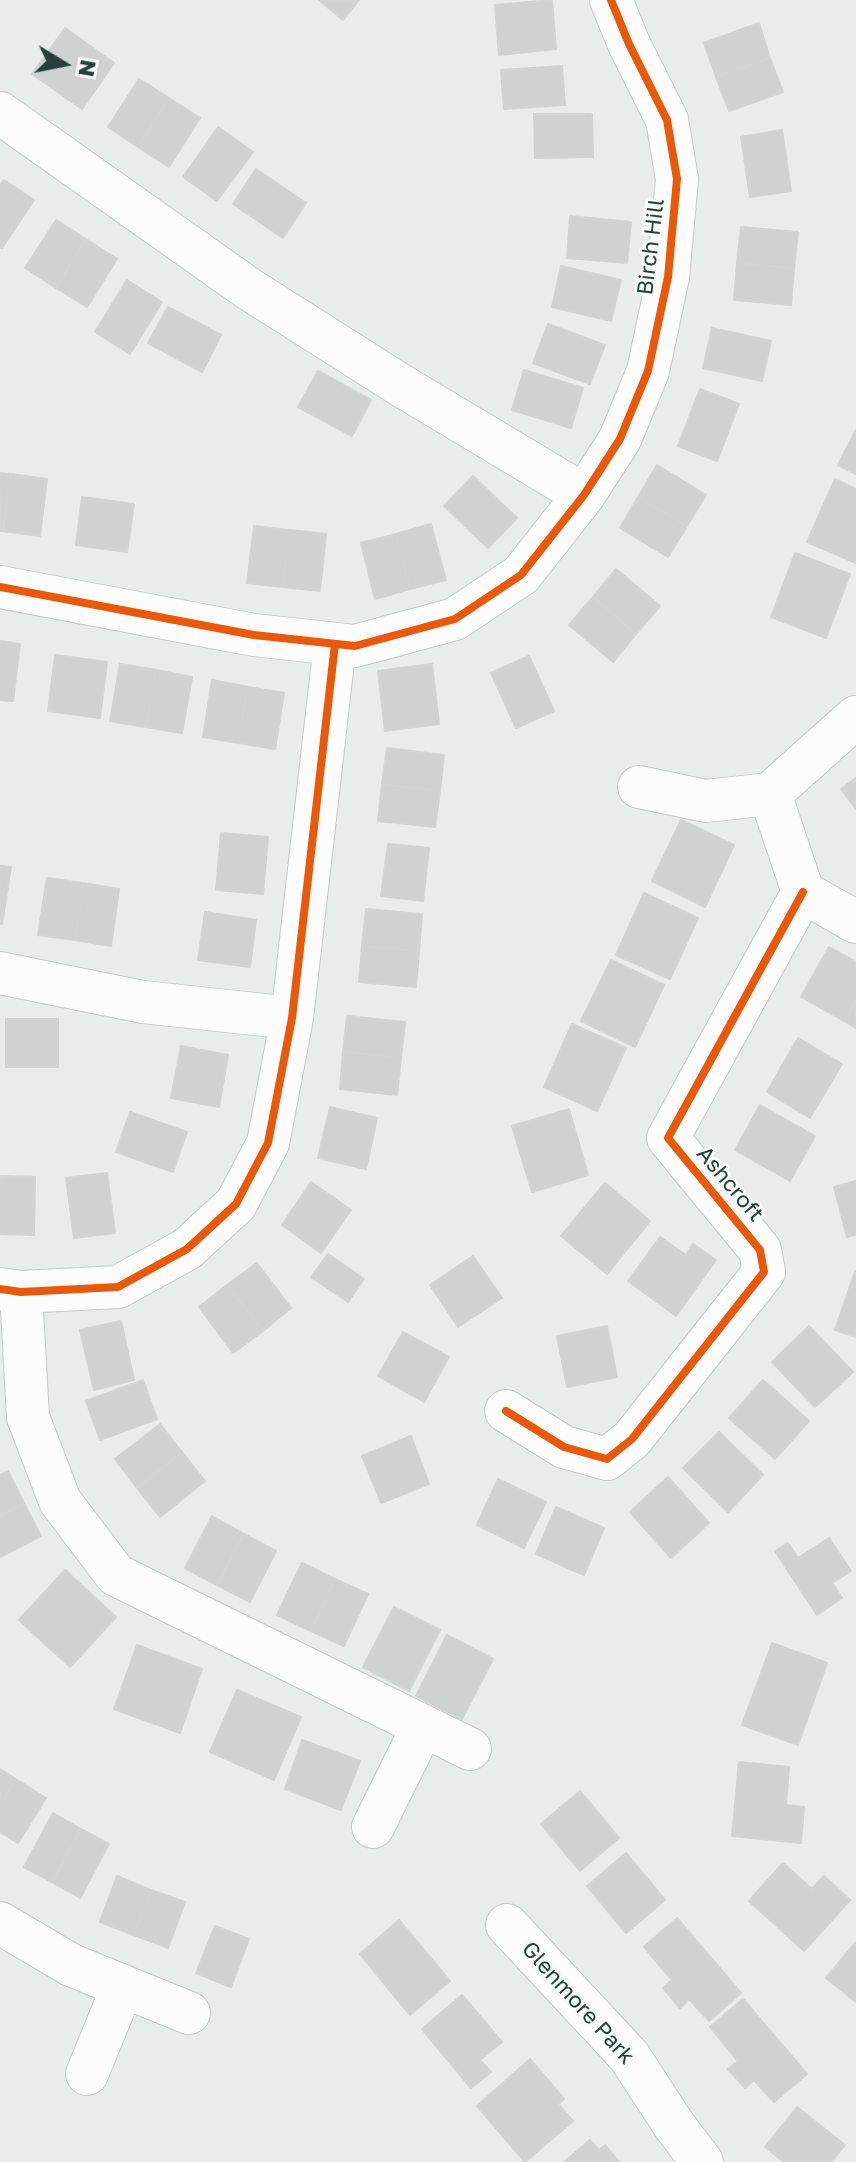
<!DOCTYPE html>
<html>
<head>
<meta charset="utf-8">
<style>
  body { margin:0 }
  #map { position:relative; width:856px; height:2162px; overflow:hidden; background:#e8ecea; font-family:"Golos Text",sans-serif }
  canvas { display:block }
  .north { position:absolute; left:24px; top:24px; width:80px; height:80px; -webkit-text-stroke:6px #f6faf8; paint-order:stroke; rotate:100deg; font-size:22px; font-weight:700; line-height:32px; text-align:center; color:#263f39 }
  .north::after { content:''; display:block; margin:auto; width:28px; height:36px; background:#263f39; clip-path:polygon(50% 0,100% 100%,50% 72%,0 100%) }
</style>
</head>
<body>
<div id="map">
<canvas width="856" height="2162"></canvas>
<div class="north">N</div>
</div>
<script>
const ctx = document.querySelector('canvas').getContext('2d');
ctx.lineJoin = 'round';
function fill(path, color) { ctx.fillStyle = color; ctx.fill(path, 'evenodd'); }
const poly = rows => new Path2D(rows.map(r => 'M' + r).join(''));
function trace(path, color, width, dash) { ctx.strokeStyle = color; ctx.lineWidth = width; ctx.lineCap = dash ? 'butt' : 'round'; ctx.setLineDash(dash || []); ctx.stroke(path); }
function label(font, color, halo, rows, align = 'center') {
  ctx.font = font + ' "Golos Text",sans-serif'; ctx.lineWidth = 6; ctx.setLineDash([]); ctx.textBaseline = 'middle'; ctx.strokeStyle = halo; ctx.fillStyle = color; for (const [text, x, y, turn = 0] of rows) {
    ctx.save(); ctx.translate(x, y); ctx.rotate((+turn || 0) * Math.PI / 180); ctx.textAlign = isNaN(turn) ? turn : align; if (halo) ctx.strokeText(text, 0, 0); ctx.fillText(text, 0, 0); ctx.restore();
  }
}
const building = poly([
  [319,0,359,0,343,20,319,0],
  [552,0,556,49,499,55,495,5,552,0],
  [759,23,770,58,716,77,704,43,759,23],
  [65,28,114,63,82,109,32,74,65,28],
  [770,58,783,92,729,111,716,77,770,58],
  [562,66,565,105,504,109,501,70,562,66],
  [139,79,169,98,138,147,108,127,139,79],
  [169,98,200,118,169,167,138,147,169,98],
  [534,114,592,114,593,157,535,158,534,114],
  [218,127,253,152,217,201,183,177,218,127],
  [782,130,791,191,750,197,741,137,782,130],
  [256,169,306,203,283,238,233,204,256,169],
  [4,180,34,200,2,248,0,247,0,185,4,180],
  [570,216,631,222,627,263,567,258,570,216],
  [56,220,86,239,56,288,25,268,56,220],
  [741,227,798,232,794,268,737,263,741,227],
  [86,239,117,259,87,307,56,288,86,239],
  [737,263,794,268,791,305,734,300,737,263],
  [561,266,621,280,611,321,552,307,561,266],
  [127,280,162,302,130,354,95,332,127,280],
  [168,307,221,335,202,372,148,343,168,307],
  [548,324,605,345,590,384,533,363,548,324],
  [712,328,771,341,762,381,703,368,712,328],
  [524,370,583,388,571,428,512,410,524,370],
  [318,371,371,400,352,436,298,407,318,371],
  [700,389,739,404,717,461,678,446,700,389],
  [856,430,856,474,838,465,856,430],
  [657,465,706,495,687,526,638,497,657,465],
  [0,473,11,474,3,531,0,531,0,473],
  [11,474,47,479,40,536,3,531,11,474],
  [473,476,517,518,488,548,444,506,473,476],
  [835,479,856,489,856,563,807,542,835,479],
  [82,497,134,504,127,552,76,545,82,497],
  [638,497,687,526,668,557,620,528,638,497],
  [431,524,446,580,410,589,396,534,431,524],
  [254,526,290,530,283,587,247,583,254,526],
  [290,530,326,534,320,591,283,587,290,530],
  [396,534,410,589,375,599,361,543,396,534],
  [795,553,850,574,826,638,771,617,795,553],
  [616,569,660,606,636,634,593,597,616,569],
  [593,597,636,634,613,662,569,625,593,597],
  [0,641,20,644,13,701,0,700,0,641],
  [55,655,107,662,100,718,48,711,55,655],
  [529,656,554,711,516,728,491,673,529,656],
  [120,664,156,670,146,727,110,721,120,664],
  [432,664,439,724,385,731,378,671,432,664],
  [156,670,192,677,182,733,146,727,156,670],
  [212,680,248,687,238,743,203,737,212,680],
  [248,687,284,693,275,749,238,743,248,687],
  [387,748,444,755,440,791,382,784,387,748],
  [856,778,856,809,841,789,856,778],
  [382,784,440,791,435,827,378,821,382,784],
  [681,820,734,845,705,907,652,881,681,820],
  [221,833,268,837,263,894,216,890,221,833],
  [388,844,429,848,423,901,381,896,388,844],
  [0,866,11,867,2,924,0,924,0,866],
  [47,878,83,883,75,940,38,935,47,878],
  [83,883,119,889,111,946,75,940,83,883],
  [644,893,698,918,670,979,616,955,644,893],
  [366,909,422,914,419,951,362,946,366,909],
  [205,912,256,920,250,967,198,960,205,912],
  [362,946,419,951,416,987,359,982,362,946],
  [829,947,856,962,856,1000,844,1021,801,997,829,947],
  [611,960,664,985,635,1047,581,1021,611,960],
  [856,1000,856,1028,844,1021,856,1000],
  [347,1016,405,1022,401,1058,343,1052,347,1016],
  [6,1019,58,1019,58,1067,6,1067,6,1019],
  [572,1024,626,1048,597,1111,544,1087,572,1024],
  [798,1038,842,1064,810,1118,767,1092,798,1038],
  [181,1046,228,1055,219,1107,171,1098,181,1046],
  [343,1052,401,1058,397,1095,340,1089,343,1052],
  [760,1105,815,1136,790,1181,735,1150,760,1105],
  [330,1107,377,1118,366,1169,318,1158,330,1107],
  [569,1109,588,1175,532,1192,512,1126,569,1109],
  [130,1112,187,1132,173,1172,116,1152,130,1112],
  [107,1173,115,1233,74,1238,66,1178,107,1173],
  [0,1176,35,1177,34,1235,0,1234,0,1176],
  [856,1181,856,1234,847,1237,834,1187,856,1181],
  [311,1182,351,1210,321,1253,282,1225,311,1182],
  [605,1183,650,1221,607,1274,561,1236,605,1183],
  [660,1237,686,1255,693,1244,716,1260,676,1316,628,1281,660,1237],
  [328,1254,364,1279,348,1302,311,1277,328,1254],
  [473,1256,502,1298,458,1327,430,1285,473,1256],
  [257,1263,291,1308,263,1331,227,1285,257,1263],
  [855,1271,856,1271,856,1337,835,1330,855,1271],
  [227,1285,263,1331,233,1353,199,1307,227,1285],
  [121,1321,134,1380,94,1390,80,1330,121,1321],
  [607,1326,617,1377,567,1387,557,1336,607,1326],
  [809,1326,853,1372,815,1407,772,1362,809,1326],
  [403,1332,449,1357,424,1402,378,1376,403,1332],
  [143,1380,157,1419,100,1440,86,1401,143,1380],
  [763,1380,809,1421,775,1459,729,1418,763,1380],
  [160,1424,182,1452,137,1488,115,1459,160,1424],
  [719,1432,763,1475,728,1512,683,1468,719,1432],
  [411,1436,429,1484,381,1503,362,1456,411,1436],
  [182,1452,205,1481,160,1517,137,1488,182,1452],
  [8,1471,24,1503,0,1516,0,1475,8,1471],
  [668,1477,709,1523,671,1558,630,1512,668,1477],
  [498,1479,546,1502,524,1548,477,1525,498,1479],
  [24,1503,41,1536,0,1557,0,1516,24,1503],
  [556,1507,604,1528,584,1575,536,1554,556,1507],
  [212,1516,244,1534,217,1585,185,1568,212,1516],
  [244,1534,276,1551,250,1602,217,1585,244,1534],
  [829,1538,851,1571,832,1583,842,1598,817,1615,775,1551,788,1543,798,1558,829,1538],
  [302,1563,335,1579,311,1631,277,1615,302,1563],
  [65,1570,116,1617,70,1667,19,1620,65,1570],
  [335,1579,368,1594,344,1646,311,1631,335,1579],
  [394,1607,440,1630,409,1691,363,1667,394,1607],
  [447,1635,493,1659,462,1719,416,1696,447,1635],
  [772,1643,827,1663,798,1745,742,1725,772,1643],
  [137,1645,202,1669,180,1733,114,1709,137,1645],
  [237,1690,301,1717,274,1780,210,1752,237,1690],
  [302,1740,360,1761,341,1810,285,1789,302,1740],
  [739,1762,789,1767,786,1805,804,1807,801,1843,732,1836,739,1762],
  [0,1769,16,1779,0,1806,0,1769],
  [16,1779,46,1798,18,1843,0,1832,0,1806,16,1779],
  [580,1791,619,1838,580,1871,541,1824,580,1791],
  [53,1813,81,1829,52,1882,24,1867,53,1813],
  [81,1829,109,1844,80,1898,52,1882,81,1829],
  [626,1853,665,1900,626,1933,587,1886,626,1853],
  [783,1863,812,1889,824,1876,850,1900,804,1951,749,1901,783,1863],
  [117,1876,151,1890,134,1935,100,1922,117,1876],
  [151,1890,185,1902,168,1948,134,1935,151,1890],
  [677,1918,741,1993,709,2021,689,1999,680,2008,663,1988,672,1980,644,1947,677,1918],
  [399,1920,450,1981,410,2015,360,1954,399,1920],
  [215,1926,249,1939,231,1987,196,1973,215,1926],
  [856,1942,856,2002,826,1978,856,1942],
  [462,1995,502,2042,480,2060,491,2072,471,2088,422,2029,462,1995],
  [743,1999,807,2074,774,2102,754,2080,745,2088,728,2069,738,2061,710,2027,743,1999],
  [530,2059,564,2099,558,2104,573,2121,525,2162,477,2106,530,2059],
  [797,2107,845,2145,831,2162,784,2162,765,2147,797,2107],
  [590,2140,599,2150,605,2145,619,2162,564,2162,590,2140]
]);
fill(building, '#ced3d1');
trace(building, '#d0d5d3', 2);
const street = poly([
  [0,113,249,289,402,386,584,495],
  [0,587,254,635,355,646,455,619,521,575,584,495,620,439,648,371,668,277,677,179,667,120,629,44,611,0],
  [639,787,706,801,770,794,856,717],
  [770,794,803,892,856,922],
  [0,973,143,1002,292,1018],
  [0,1289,21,1292,118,1287,187,1249,236,1204,268,1143,292,1018,335,644],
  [21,1292,28,1417,60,1501,116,1575,470,1749],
  [506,1411,564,1447,607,1459,632,1439,764,1272,760,1250,668,1138,803,892],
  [373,1827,423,1726],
  [0,1923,71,1965,189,2013],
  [507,1925,629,2056,674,2125,702,2162],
  [87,2074,123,1986]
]);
trace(street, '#c5c9c7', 44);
trace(street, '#fcfcfc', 42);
trace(poly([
  [0,587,254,635,355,646,455,619,521,575,584,495,620,439,648,371,668,277,677,179,667,120,629,44,611,0],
  [0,1289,21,1292,118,1287,187,1249,236,1204,268,1143,292,1018,335,644],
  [506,1411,564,1447,607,1459,632,1439,764,1272,760,1250,668,1138,803,892]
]), '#e8590c', 8);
label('22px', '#263f39', '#f6faf8', [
  ["Birch Hill",651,247,-83],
  ["Ashcroft",730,1184,50],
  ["Glenmore Park",578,2003,48]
]);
</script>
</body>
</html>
